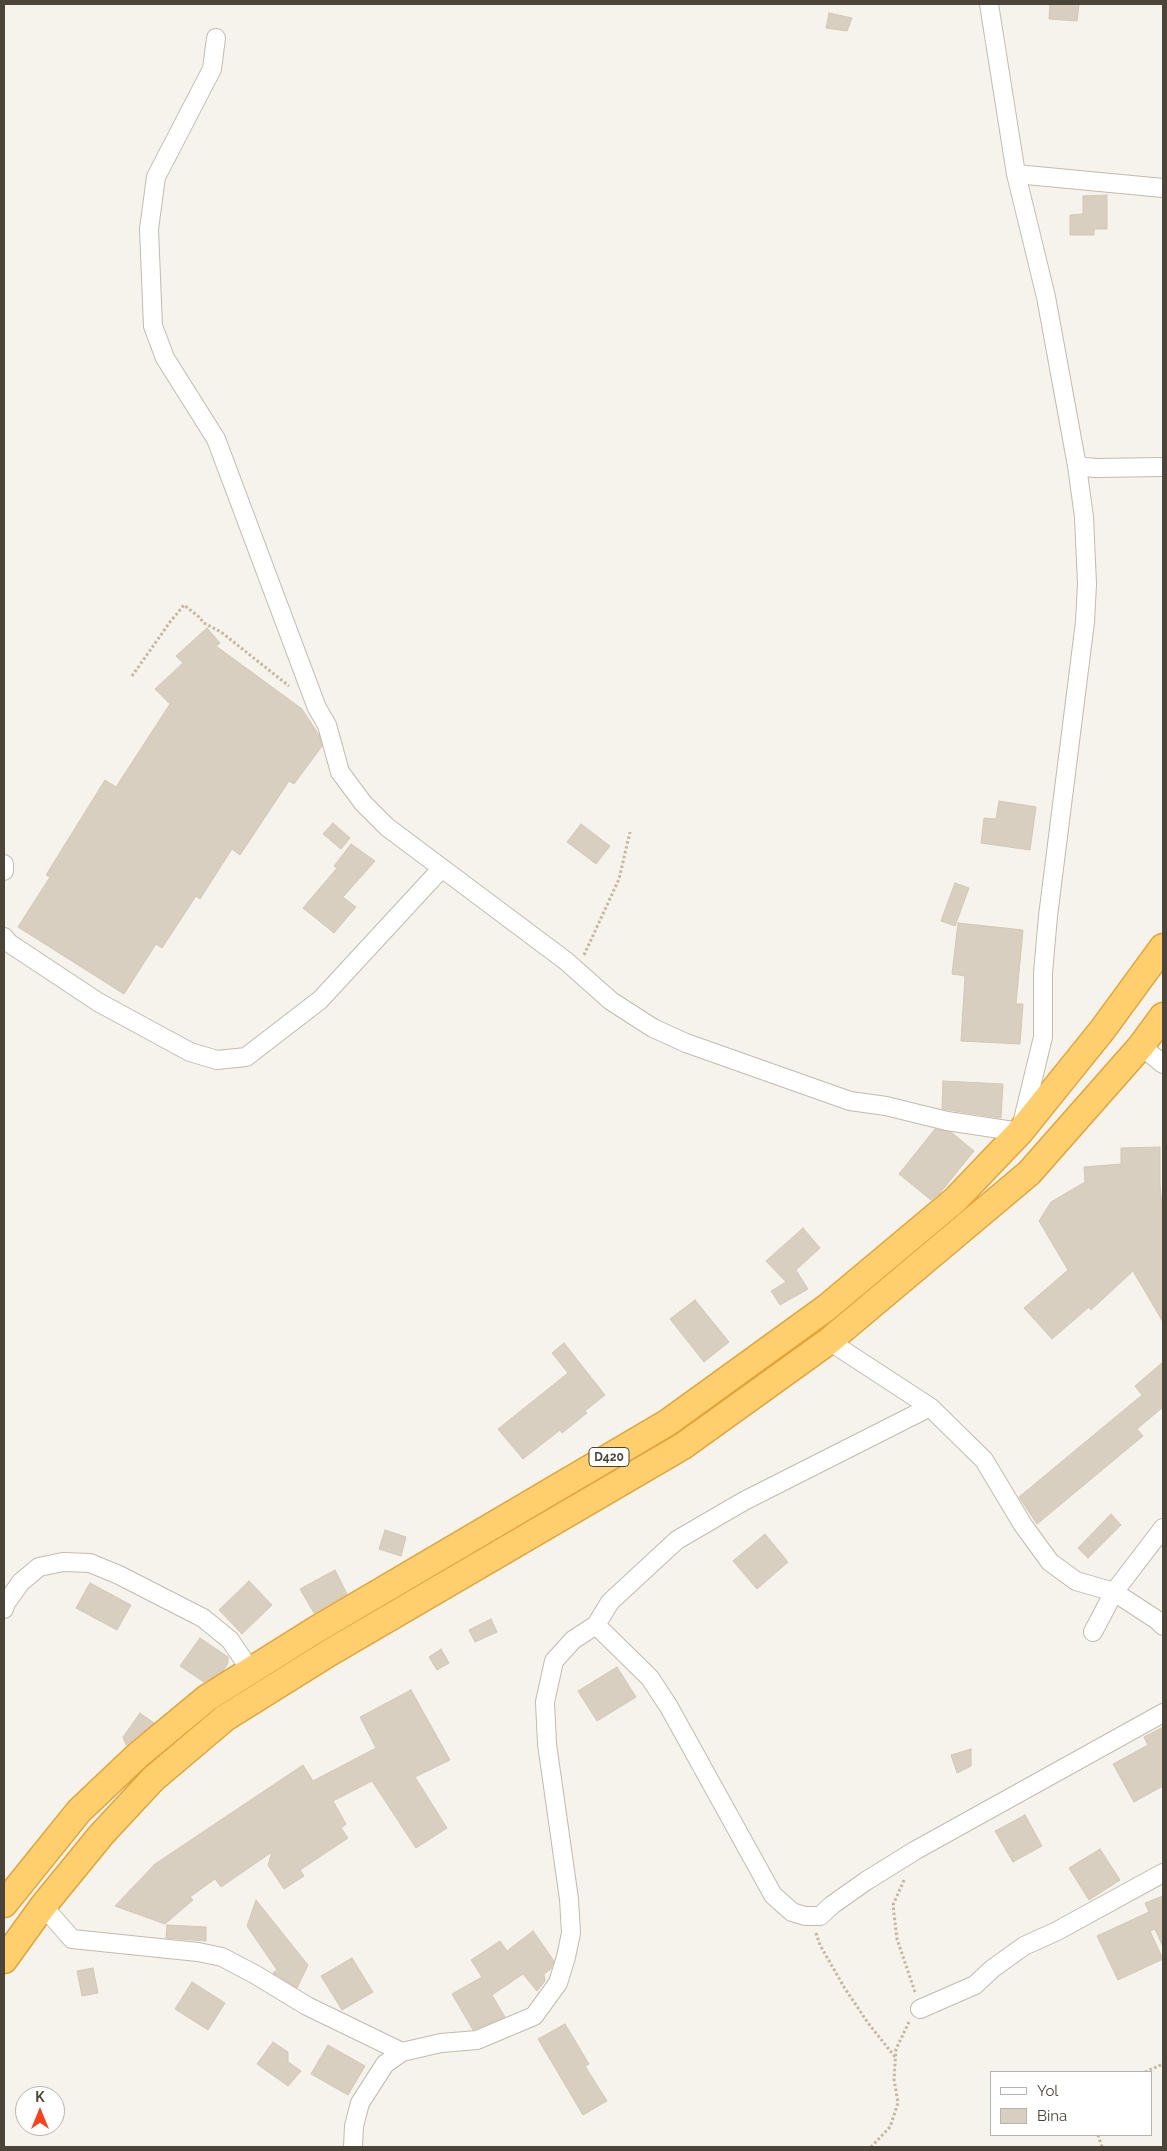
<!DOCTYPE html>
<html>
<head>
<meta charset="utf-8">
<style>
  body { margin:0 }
  #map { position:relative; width:1167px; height:2151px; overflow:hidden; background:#f6f3ec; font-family:Raleway,sans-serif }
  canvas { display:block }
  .frame { position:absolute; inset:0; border:5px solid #4b4439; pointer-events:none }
  .legend { position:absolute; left:990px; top:2071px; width:162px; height:65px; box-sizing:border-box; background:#fff; border:1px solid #b7b4b0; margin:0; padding:6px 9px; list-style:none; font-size:15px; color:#4b4439 }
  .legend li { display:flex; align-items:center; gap:10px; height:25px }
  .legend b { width:25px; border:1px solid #b7b4b0 }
  .north { position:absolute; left:15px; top:2086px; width:50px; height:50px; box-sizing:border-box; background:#fff; border:1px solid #b7b4b0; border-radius:50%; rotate:0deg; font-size:14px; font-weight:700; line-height:20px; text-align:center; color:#4b4439 }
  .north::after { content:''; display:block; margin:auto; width:18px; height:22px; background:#fc3f1d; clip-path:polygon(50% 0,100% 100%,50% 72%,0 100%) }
</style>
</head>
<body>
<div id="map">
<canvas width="1167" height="2151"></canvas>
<div class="frame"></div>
<ul class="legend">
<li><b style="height:6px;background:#fff"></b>Yol</li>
<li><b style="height:14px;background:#d8cfc1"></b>Bina</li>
</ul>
<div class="north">K</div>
</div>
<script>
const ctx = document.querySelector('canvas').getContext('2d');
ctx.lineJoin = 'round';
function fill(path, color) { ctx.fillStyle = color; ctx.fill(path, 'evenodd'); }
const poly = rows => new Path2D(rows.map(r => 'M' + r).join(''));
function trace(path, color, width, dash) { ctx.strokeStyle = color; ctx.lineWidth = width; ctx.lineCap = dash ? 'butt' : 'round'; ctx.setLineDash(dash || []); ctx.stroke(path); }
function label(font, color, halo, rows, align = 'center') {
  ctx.font = font + ' Raleway,sans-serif'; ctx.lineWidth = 4.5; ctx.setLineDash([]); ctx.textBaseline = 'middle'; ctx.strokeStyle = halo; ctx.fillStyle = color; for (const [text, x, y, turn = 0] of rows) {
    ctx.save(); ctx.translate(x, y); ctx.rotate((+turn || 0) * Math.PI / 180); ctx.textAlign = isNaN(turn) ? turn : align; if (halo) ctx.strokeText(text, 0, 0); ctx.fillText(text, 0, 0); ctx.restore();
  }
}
const building = poly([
  [1050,4,1079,4,1077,21,1049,19,1050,4],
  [829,13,852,18,847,31,826,28,829,13],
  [1107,195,1107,229,1094,229,1094,235,1070,235,1070,215,1083,214,1083,196,1107,195],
  [207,628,220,643,216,646,302,709,319,735,322,746,294,784,289,781,240,855,232,849,200,899,196,896,162,948,156,944,124,994,18,927,50,877,46,875,105,780,116,787,170,704,155,689,183,663,176,656,207,628],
  [999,801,1036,807,1030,850,981,843,984,818,996,819,999,801],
  [333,823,350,838,341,849,323,834,333,823],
  [581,824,610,846,596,864,567,842,581,824],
  [351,844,375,861,343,897,356,907,334,933,303,908,337,868,334,866,351,844],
  [955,883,969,888,955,926,941,921,955,883],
  [958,923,1023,930,1016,1004,1023,1004,1020,1044,961,1041,965,976,952,974,958,923],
  [943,1081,1003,1084,1001,1118,942,1109,943,1081],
  [935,1129,951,1132,974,1151,940,1193,931,1200,899,1174,935,1129],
  [1160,1147,1160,1185,1163,1216,1163,1322,1133,1271,1091,1310,1089,1307,1052,1339,1024,1308,1068,1270,1039,1221,1051,1202,1085,1182,1084,1167,1121,1164,1121,1148,1160,1147],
  [803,1228,820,1248,796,1270,808,1289,780,1305,771,1291,786,1282,766,1261,803,1228],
  [695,1300,729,1342,704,1362,670,1319,695,1300],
  [564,1343,605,1395,585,1411,587,1413,562,1433,560,1430,523,1459,498,1429,568,1373,552,1353,564,1343],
  [1163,1362,1163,1407,1137,1429,1143,1436,1037,1524,1019,1497,1142,1395,1135,1386,1163,1362],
  [1111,1514,1121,1525,1088,1558,1078,1548,1111,1514],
  [385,1530,406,1537,401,1556,379,1549,385,1530],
  [765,1534,788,1562,757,1589,733,1561,765,1534],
  [335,1570,347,1594,314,1613,300,1589,335,1570],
  [249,1581,272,1605,242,1634,219,1610,249,1581],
  [90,1583,131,1605,117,1630,76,1608,90,1583],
  [491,1619,497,1632,475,1642,469,1630,491,1619],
  [200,1638,228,1657,228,1663,223,1671,204,1682,180,1666,200,1638],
  [441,1649,449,1663,437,1670,429,1657,441,1649],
  [617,1667,636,1697,597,1721,578,1691,617,1667],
  [411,1690,450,1760,415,1777,447,1828,416,1848,372,1781,333,1801,346,1824,341,1828,348,1838,300,1870,304,1876,284,1889,268,1865,272,1852,221,1887,215,1879,190,1897,193,1900,165,1924,115,1906,155,1864,303,1765,313,1781,376,1748,360,1717,411,1690],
  [140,1713,154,1723,126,1745,123,1737,140,1713],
  [1163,1727,1163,1786,1134,1802,1113,1764,1148,1745,1144,1737,1163,1727],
  [971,1749,971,1766,957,1773,951,1755,971,1749],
  [1025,1815,1042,1846,1013,1862,995,1831,1025,1815],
  [1100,1849,1120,1880,1089,1900,1069,1868,1100,1849],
  [1163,1896,1163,1947,1155,1929,1150,1931,1163,1959,1118,1980,1097,1936,1149,1912,1145,1903,1163,1896],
  [256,1900,308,1965,297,1988,273,1973,277,1970,247,1926,256,1900],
  [167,1925,206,1927,206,1941,166,1938,167,1925],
  [533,1931,554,1961,551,1969,544,1974,545,1981,537,1991,523,1974,492,1995,505,2017,473,2030,452,1994,482,1977,471,1960,500,1941,507,1951,533,1931],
  [352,1958,373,1992,342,2010,321,1976,352,1958],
  [93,1968,98,1993,82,1996,77,1971,93,1968],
  [192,1982,225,2003,208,2030,175,2009,192,1982],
  [565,2024,589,2064,585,2066,607,2101,583,2115,538,2039,565,2024],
  [273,2042,288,2052,288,2062,301,2071,288,2086,257,2064,273,2042],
  [328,2045,365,2066,348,2095,311,2074,328,2045]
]);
fill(building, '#d8cfc1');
trace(building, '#d3c7b4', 1);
const minor = poly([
  [216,38,212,69,156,177,149,229,153,326,165,358,216,439,317,708,327,725,340,772,363,803,387,827,566,961,611,1001,653,1028,686,1043,850,1101,886,1106,947,1121,1020,1132,1043,1037,1043,973,1048,916,1085,622,1087,584,1084,517,1077,466,1046,297,1016,174,989,4],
  [1016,174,1163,188],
  [1077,466,1095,468,1163,467],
  [4,871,4,864],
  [4,937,9,943,98,1002,190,1052,217,1060,246,1057,320,1000,442,868],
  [1141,1046,1163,1064],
  [829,1341,930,1407,984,1460,1023,1525,1050,1562,1076,1581,1114,1592,1157,1620,1163,1626],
  [4,1609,6,1603,21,1582,39,1567,63,1562,90,1563,119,1575,203,1618,230,1640,251,1671],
  [596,1625,650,1678,669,1707,773,1895,792,1912,805,1916,820,1916,832,1905,866,1881,916,1850,1163,1713],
  [1093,1632,1114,1592,1163,1528],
  [43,1906,72,1939,198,1952,222,1957,256,1975,307,2006,402,2052],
  [920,2009,975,1985,992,1969,1024,1946,1057,1931,1163,1873],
  [353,2147,354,2126,360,2103,385,2064,402,2052,441,2043,477,2040,534,2016,558,1983,566,1957,571,1933,569,1899,547,1744,545,1702,554,1661,573,1640,596,1625,610,1602,677,1540,744,1501,930,1407]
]);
const highway = poly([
  [4,1904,79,1811,137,1756,207,1698,317,1629,667,1423,826,1308,955,1200,1020,1132,1103,1029,1163,947],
  [4,1960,43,1906,101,1835,153,1779,225,1718,329,1653,683,1446,829,1341,1029,1173,1141,1046,1163,1016]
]);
trace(minor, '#c2bbae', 20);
trace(highway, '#e0a43c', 29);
trace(poly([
  [132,676,170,622,184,605,199,617,204,623,221,632,289,686],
  [584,955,619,879,630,832],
  [904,1880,893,1905,897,1939,915,1992],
  [816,1933,820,1945,844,1987,868,2023,895,2057],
  [1145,2072,1163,2064],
  [1098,2135,1102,2147],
  [871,2147,890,2127,898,2103,894,2079,896,2049,909,2022]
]), '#c4b79f', 3, [2.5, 2.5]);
trace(minor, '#fff', 18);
trace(highway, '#ffcf6e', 26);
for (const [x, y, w] of [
  [609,1457,40]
]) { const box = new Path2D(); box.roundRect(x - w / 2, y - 9.5, w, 19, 4); ctx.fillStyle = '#fff'; ctx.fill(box); trace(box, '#4b4439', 1); }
label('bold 12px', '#4b4439', null, [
  ["D420",609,1457]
]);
</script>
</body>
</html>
